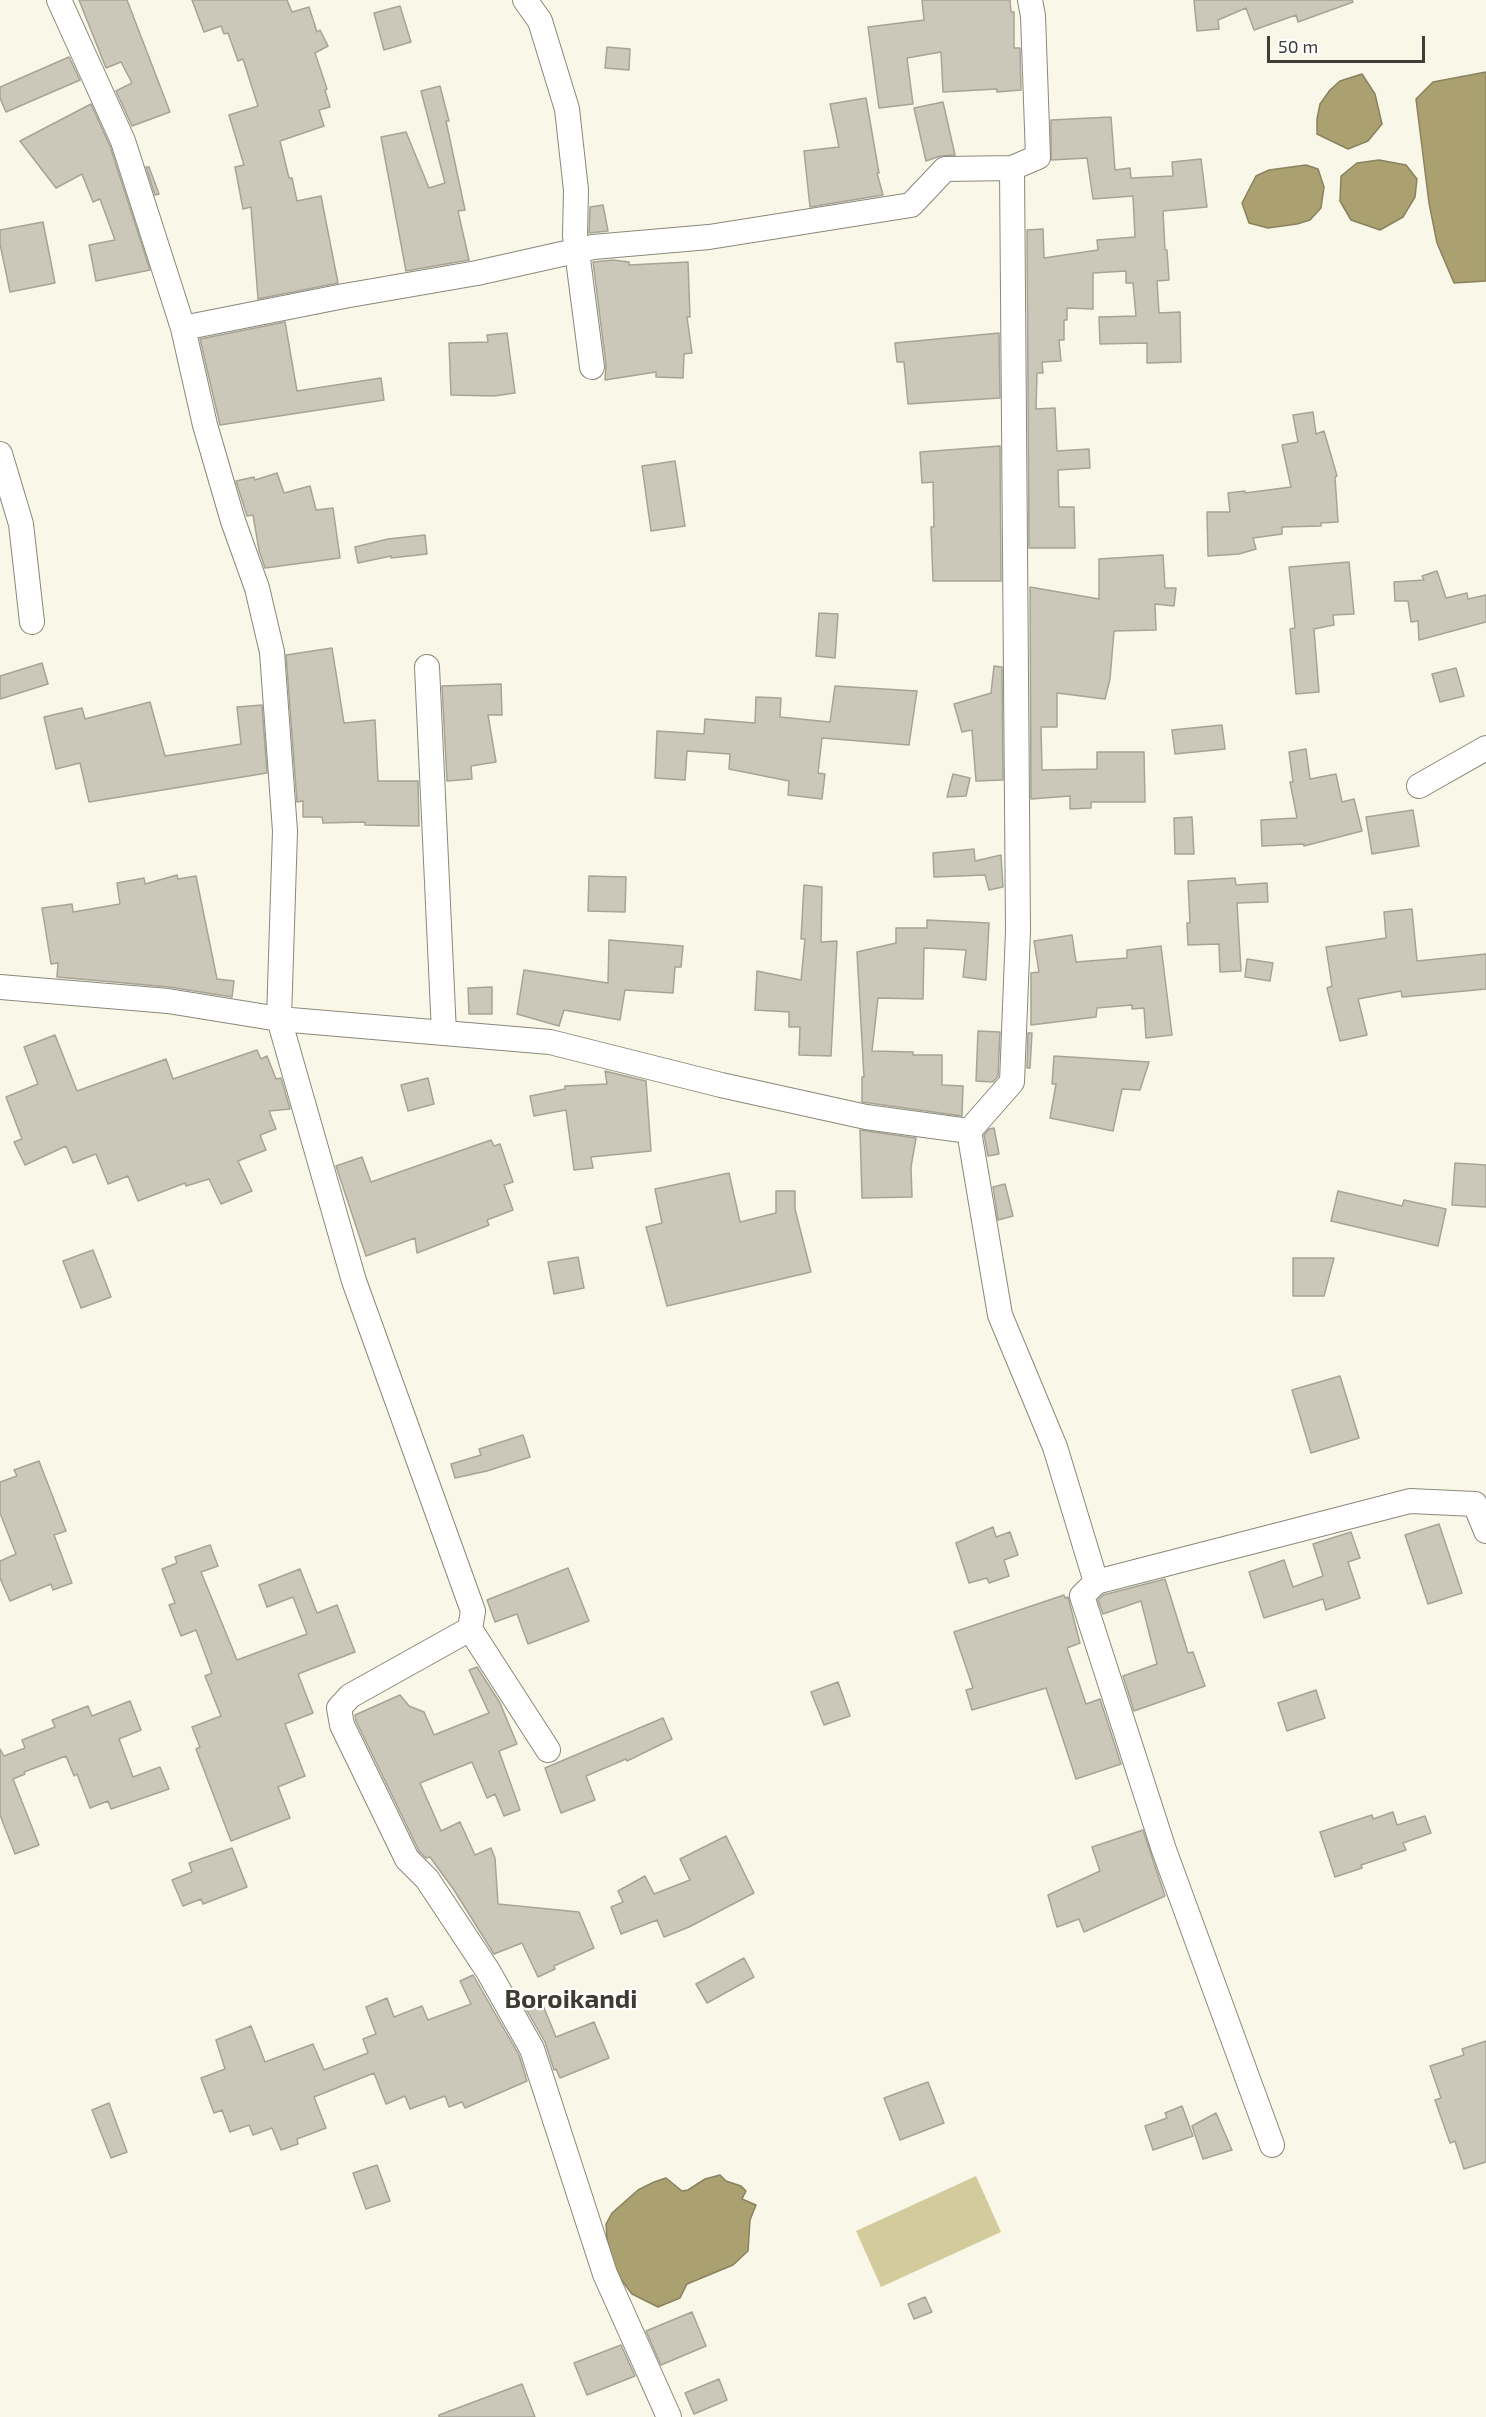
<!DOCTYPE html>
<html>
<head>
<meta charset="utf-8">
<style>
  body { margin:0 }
  #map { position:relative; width:1486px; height:2417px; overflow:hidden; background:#f9f7e8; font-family:"Exo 2",sans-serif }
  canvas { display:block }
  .scale { position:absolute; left:1267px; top:36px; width:158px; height:27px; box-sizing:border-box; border:3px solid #3e3d37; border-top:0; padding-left:8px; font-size:18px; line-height:21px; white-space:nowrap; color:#3e3d37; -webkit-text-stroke:4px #fff; paint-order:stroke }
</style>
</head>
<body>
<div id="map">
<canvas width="1486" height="2417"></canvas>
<div class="scale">50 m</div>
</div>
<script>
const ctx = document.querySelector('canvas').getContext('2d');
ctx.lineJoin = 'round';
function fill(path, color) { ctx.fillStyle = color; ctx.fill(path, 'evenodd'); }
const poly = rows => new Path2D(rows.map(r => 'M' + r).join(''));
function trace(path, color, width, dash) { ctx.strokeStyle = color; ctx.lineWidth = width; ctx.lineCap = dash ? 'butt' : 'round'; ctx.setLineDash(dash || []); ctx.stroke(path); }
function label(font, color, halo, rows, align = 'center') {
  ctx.font = font + ' "Exo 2",sans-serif'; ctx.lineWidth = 4.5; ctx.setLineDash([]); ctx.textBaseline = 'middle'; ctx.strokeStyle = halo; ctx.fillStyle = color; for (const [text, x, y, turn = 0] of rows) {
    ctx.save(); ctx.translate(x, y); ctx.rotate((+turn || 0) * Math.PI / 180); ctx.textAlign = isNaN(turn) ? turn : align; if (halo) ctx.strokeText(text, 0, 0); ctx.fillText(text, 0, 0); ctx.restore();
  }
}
fill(poly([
  [976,2176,1001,2232,881,2287,856,2231]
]), '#d4cb9d');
const water = poly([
  [1486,72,1486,281,1454,283,1437,243,1429,203,1416,99,1433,82,1486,72],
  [1362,74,1375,94,1382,124,1368,141,1348,149,1317,134,1317,119,1320,104,1330,90,1340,81,1362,74],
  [1379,160,1406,165,1417,179,1415,197,1403,217,1380,230,1351,220,1340,201,1341,176,1357,163,1379,160],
  [1306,165,1318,169,1324,187,1321,208,1310,220,1297,224,1268,228,1249,223,1242,203,1256,176,1269,170,1306,165],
  [720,2175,726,2181,741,2186,746,2191,742,2199,756,2205,750,2220,748,2251,733,2265,687,2284,680,2298,658,2307,632,2294,620,2278,611,2259,607,2239,606,2224,612,2213,638,2190,654,2182,666,2178,682,2191,688,2190,705,2179,720,2175]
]);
fill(water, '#aaa070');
trace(water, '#8a825f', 1.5);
const building = poly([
  [79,0,127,0,170,112,132,126,116,91,132,83,121,62,106,68,79,0],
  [192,0,287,0,292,12,309,7,317,32,320,30,328,46,315,53,327,89,325,90,330,107,319,110,324,126,280,141,289,178,292,178,297,201,321,196,338,283,258,299,251,207,243,209,235,167,244,165,229,115,258,106,243,59,238,61,228,33,224,34,221,26,204,32,192,0],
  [922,0,1010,0,1011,12,1014,12,1014,48,1020,48,1021,90,997,92,997,89,943,92,941,52,907,58,913,104,879,108,868,27,924,20,922,0],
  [1194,0,1352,0,1353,2,1298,22,1296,15,1254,30,1246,8,1218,20,1219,29,1197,31,1194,0],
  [400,6,411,42,384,50,374,13,400,6],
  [607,47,630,49,629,70,605,68,607,47],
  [69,57,80,80,6,112,0,98,0,87,69,57],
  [440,86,449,121,446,121,465,210,458,211,469,260,406,271,381,137,406,132,429,188,445,183,421,91,440,86],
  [866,98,879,173,877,173,883,195,810,207,804,151,839,147,830,104,866,98],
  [943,102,955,155,940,156,926,161,914,108,943,102],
  [91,104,110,146,150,270,96,281,89,245,115,240,100,199,93,202,82,174,56,188,20,141,91,104],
  [1111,117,1115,170,1130,168,1131,178,1173,176,1172,162,1201,159,1207,207,1163,211,1165,250,1167,250,1169,280,1157,281,1159,313,1180,312,1181,362,1147,363,1147,343,1100,344,1099,317,1136,316,1133,283,1126,283,1126,271,1093,273,1093,309,1067,308,1067,320,1064,320,1064,340,1059,340,1061,361,1042,362,1043,373,1037,373,1036,409,1055,408,1057,451,1089,449,1090,468,1058,470,1059,507,1074,507,1075,548,1029,548,1027,230,1043,229,1044,258,1098,250,1097,240,1135,237,1133,196,1093,199,1087,158,1051,160,1051,120,1111,117],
  [146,167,149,167,159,194,155,195,146,167],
  [603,205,608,231,589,233,590,207,603,205],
  [43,222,55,283,10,292,0,244,0,230,43,222],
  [613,260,629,262,629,265,688,262,690,317,687,317,692,353,684,354,683,378,656,377,656,372,605,380,606,365,593,262,613,260],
  [285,322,297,391,381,378,384,400,220,425,200,339,285,322],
  [507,333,515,393,494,396,451,395,449,343,488,342,487,335,507,333],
  [999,333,1000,398,908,404,904,362,897,362,895,343,999,333],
  [1313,412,1316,434,1324,431,1337,476,1335,477,1338,522,1321,523,1321,526,1282,527,1282,534,1253,538,1256,549,1239,554,1208,556,1207,512,1230,512,1228,493,1245,491,1245,493,1291,487,1282,445,1298,442,1293,415,1313,412],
  [1000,446,1001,581,933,581,931,527,934,527,933,482,922,483,920,452,1000,446],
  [675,461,685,526,651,531,642,466,675,461],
  [277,473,284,493,310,486,316,510,333,508,340,558,265,568,259,550,253,515,247,516,236,481,254,477,255,480,277,473],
  [425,535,427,554,391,558,391,556,358,563,355,547,388,539,425,535],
  [1163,555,1165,588,1176,588,1174,606,1155,604,1156,630,1114,631,1110,679,1105,699,1057,693,1057,727,1041,727,1042,770,1097,769,1097,752,1144,752,1145,802,1091,802,1091,808,1070,809,1070,796,1031,799,1030,587,1099,599,1099,559,1163,555],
  [1349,562,1354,614,1333,615,1334,625,1314,629,1319,692,1296,694,1290,629,1295,628,1289,567,1349,562],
  [1437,571,1446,598,1467,593,1468,599,1486,595,1486,622,1419,640,1418,621,1411,622,1408,601,1395,601,1394,582,1424,580,1422,576,1437,571],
  [819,613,838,614,835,658,816,656,819,613],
  [332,648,344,723,375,720,378,781,418,781,419,826,365,825,365,822,323,823,322,817,303,817,303,801,297,802,286,655,332,648],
  [42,663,48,684,0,699,0,676,42,663],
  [994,666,1002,667,1003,780,976,781,972,730,962,732,954,704,991,693,994,666],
  [1456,668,1464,696,1440,702,1432,674,1456,668],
  [501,684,502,715,488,715,496,762,471,766,472,779,447,781,442,686,501,684],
  [835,686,917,691,909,745,822,738,818,773,825,774,822,799,788,795,789,781,729,769,730,754,687,751,685,780,655,778,657,731,704,734,705,719,755,723,756,697,781,698,780,717,830,722,835,686],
  [150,702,165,756,241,744,237,707,262,705,267,773,89,802,80,763,56,769,44,717,82,708,85,719,150,702],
  [1222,725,1225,749,1175,754,1172,730,1222,725],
  [1306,749,1310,779,1336,774,1342,802,1354,799,1362,831,1304,846,1304,844,1262,846,1261,820,1297,818,1290,782,1293,782,1289,752,1306,749],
  [953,774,970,778,966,796,947,797,953,774],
  [1413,810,1419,846,1372,854,1366,817,1413,810],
  [1192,817,1194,854,1175,854,1174,818,1192,817],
  [974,849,975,861,1001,855,1003,887,989,890,985,875,934,877,933,853,974,849],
  [177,875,178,879,196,876,217,979,234,981,232,997,169,987,57,977,58,963,51,964,42,908,72,904,73,912,120,904,117,883,144,878,145,884,177,875],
  [589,876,626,877,625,912,588,911,589,876],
  [1235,878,1236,885,1267,883,1268,902,1237,903,1241,971,1220,972,1219,944,1188,945,1187,923,1190,923,1188,881,1235,878],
  [804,885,822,887,821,942,837,941,831,1056,799,1055,800,1027,789,1027,789,1012,755,1010,757,971,801,980,805,939,801,939,804,885],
  [1412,909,1417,961,1486,954,1486,989,1402,997,1401,991,1358,999,1367,1035,1340,1041,1327,988,1332,986,1326,947,1386,938,1384,912,1412,909],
  [927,920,989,923,986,980,963,977,966,950,924,948,923,999,878,998,872,1051,913,1052,913,1055,942,1055,942,1085,963,1086,962,1116,862,1102,862,1077,864,1077,857,952,896,943,896,928,927,928,927,920],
  [1072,935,1076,962,1127,958,1127,950,1161,946,1172,1035,1146,1038,1144,1008,1132,1009,1132,1005,1097,1008,1096,1017,1031,1025,1031,973,1039,972,1034,941,1072,935],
  [609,940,683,946,681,967,675,967,673,993,625,990,620,1020,564,1010,559,1026,517,1014,524,970,608,983,609,940],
  [1247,959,1273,963,1270,981,1245,977,1247,959],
  [492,987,492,1014,469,1014,468,988,492,987],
  [978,1031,1000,1032,998,1076,993,1082,976,1081,978,1031],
  [1028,1033,1032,1033,1030,1068,1027,1068,1028,1033],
  [55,1035,77,1091,166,1059,173,1079,257,1050,261,1059,267,1056,276,1079,281,1078,290,1109,269,1111,276,1129,260,1135,266,1150,238,1161,252,1191,221,1204,209,1179,186,1186,185,1183,138,1201,128,1176,108,1184,96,1154,73,1163,66,1146,25,1165,14,1142,22,1139,6,1097,38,1084,24,1047,55,1035],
  [1054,1056,1149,1062,1140,1090,1122,1089,1113,1131,1050,1118,1056,1084,1052,1084,1054,1056],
  [605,1071,646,1081,651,1151,591,1157,593,1168,574,1170,566,1110,534,1116,530,1096,565,1089,565,1086,607,1084,605,1071],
  [428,1078,434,1104,408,1111,401,1085,428,1078],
  [994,1128,999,1154,988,1156,984,1135,989,1129,994,1128],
  [860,1130,916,1138,911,1167,912,1197,862,1198,860,1130],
  [491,1140,494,1146,500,1144,513,1182,504,1185,513,1210,487,1220,489,1225,417,1253,415,1238,366,1256,336,1166,362,1157,371,1182,491,1140],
  [1455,1163,1486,1165,1486,1207,1452,1205,1455,1163],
  [729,1173,740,1222,776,1213,776,1191,795,1191,795,1209,811,1272,667,1306,646,1227,662,1223,655,1189,729,1173],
  [1005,1184,1013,1216,998,1220,993,1187,1005,1184],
  [1338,1191,1402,1206,1404,1200,1446,1209,1438,1246,1331,1221,1338,1191],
  [93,1250,111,1297,81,1308,63,1261,93,1250],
  [578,1257,584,1288,554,1294,548,1262,578,1257],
  [1293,1258,1334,1258,1324,1296,1293,1296,1293,1258],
  [1340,1376,1359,1438,1311,1453,1292,1390,1340,1376],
  [523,1435,530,1457,487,1471,455,1478,451,1464,481,1455,479,1449,523,1435],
  [39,1461,66,1531,54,1535,72,1583,53,1590,51,1584,10,1601,0,1578,0,1561,16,1554,0,1513,0,1482,17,1476,14,1470,39,1461],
  [1439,1524,1462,1593,1428,1604,1405,1535,1439,1524],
  [993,1527,996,1537,1010,1532,1018,1555,1004,1560,1009,1576,989,1583,987,1578,969,1583,956,1543,993,1527],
  [1351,1532,1360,1558,1348,1562,1360,1598,1326,1610,1323,1599,1264,1618,1249,1572,1284,1560,1293,1587,1323,1576,1313,1544,1351,1532],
  [210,1545,218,1566,201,1572,237,1660,307,1634,293,1597,267,1607,259,1585,300,1569,317,1613,337,1605,355,1652,298,1674,313,1713,285,1724,305,1776,278,1787,290,1818,231,1841,196,1749,200,1747,192,1727,221,1716,205,1676,212,1673,196,1630,181,1636,169,1605,175,1603,162,1569,177,1563,175,1557,210,1545],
  [568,1568,589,1621,528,1644,517,1614,495,1622,487,1600,568,1568],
  [1165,1579,1188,1653,1193,1652,1205,1686,1134,1711,1123,1676,1157,1664,1141,1601,1103,1614,1098,1600,1103,1595,1165,1579],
  [1064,1595,1065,1598,1068,1597,1080,1643,1067,1648,1086,1704,1100,1699,1121,1764,1076,1779,1046,1688,972,1710,966,1690,973,1688,954,1632,1064,1595],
  [477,1667,500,1703,517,1744,499,1751,520,1810,504,1816,495,1794,487,1798,472,1762,420,1783,441,1831,460,1822,475,1855,491,1848,495,1858,498,1904,579,1912,594,1948,554,1966,555,1969,538,1977,522,1943,494,1954,454,1890,430,1857,426,1858,419,1851,356,1721,355,1715,400,1695,409,1706,424,1712,434,1735,489,1713,469,1670,477,1667],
  [838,1682,850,1716,824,1725,811,1692,838,1682],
  [1316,1690,1325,1718,1287,1731,1278,1703,1316,1690],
  [130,1701,141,1730,119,1739,133,1777,160,1767,169,1789,111,1809,108,1801,90,1808,77,1774,74,1776,66,1756,24,1772,25,1774,13,1779,39,1845,15,1854,0,1815,0,1749,4,1756,25,1748,22,1740,55,1727,52,1720,88,1706,92,1716,130,1701],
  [663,1718,672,1739,627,1761,626,1759,586,1776,595,1800,561,1813,545,1768,663,1718],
  [1393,1812,1397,1825,1425,1816,1431,1833,1403,1843,1406,1850,1361,1865,1362,1868,1335,1877,1320,1832,1372,1815,1373,1819,1393,1812],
  [1143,1830,1165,1896,1084,1932,1079,1919,1057,1927,1048,1895,1100,1871,1092,1847,1143,1830],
  [726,1836,754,1893,689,1927,664,1937,657,1920,621,1934,611,1907,623,1902,618,1891,645,1876,654,1894,690,1880,680,1859,726,1836],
  [232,1848,247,1887,203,1904,201,1899,183,1906,172,1880,192,1872,189,1863,232,1848],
  [744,1958,754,1977,707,2003,696,1984,744,1958],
  [473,1975,519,2055,527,2081,465,2108,462,2102,449,2107,445,2096,410,2109,405,2096,386,2104,374,2073,314,2097,326,2128,297,2139,298,2144,281,2150,272,2128,253,2135,249,2125,230,2132,222,2110,214,2113,201,2078,225,2069,216,2040,251,2026,265,2062,313,2044,324,2070,368,2053,363,2039,376,2034,366,2007,387,1998,394,2017,422,2006,428,2020,471,2004,460,1981,473,1975],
  [542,2003,556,2037,594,2022,609,2058,560,2078,556,2069,554,2070,545,2042,526,2009,542,2003],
  [1486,2041,1486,2162,1464,2169,1455,2141,1450,2143,1435,2100,1441,2098,1430,2066,1464,2055,1462,2049,1486,2041],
  [928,2082,944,2123,900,2140,884,2098,928,2082],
  [109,2103,127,2152,111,2158,92,2110,109,2103],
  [1182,2106,1193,2136,1153,2150,1145,2126,1167,2118,1165,2113,1182,2106],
  [1216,2113,1232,2150,1203,2159,1192,2126,1216,2113],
  [377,2165,390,2201,366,2209,353,2173,377,2165],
  [925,2297,932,2312,914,2319,908,2304,925,2297],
  [692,2312,706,2346,661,2365,646,2331,692,2312],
  [621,2345,635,2376,587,2395,574,2363,621,2345],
  [719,2379,727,2400,694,2414,685,2393,719,2379],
  [522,2384,535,2417,439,2417,439,2415,522,2384]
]);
fill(building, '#cbc8ba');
trace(building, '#a6a496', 1.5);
const street = poly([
  [525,0,540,21,567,109,576,190,575,236,592,367],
  [183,328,344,296,477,273,593,247,709,237,911,205,945,169,1012,168],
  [0,454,21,524,32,622],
  [427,667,444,1033],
  [1419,786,1486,748],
  [0,987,168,1001,279,1019,285,831,272,652,257,588,233,521,205,425,183,328,123,141,59,0],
  [969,1131,1012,1082,1018,931,1012,168,1038,157,1033,16,1030,0],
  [969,1131,1000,1315,1055,1447,1096,1582],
  [470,1629,548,1750],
  [1272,2145,1164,1850,1082,1596,1096,1582,1410,1501,1475,1504,1486,1531],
  [669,2417,605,2274,532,2049,488,1971,427,1879,407,1859,342,1725,339,1708,350,1696,470,1629,473,1611,354,1281,279,1019,550,1042,721,1085,866,1117,969,1131]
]);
trace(street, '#8a887a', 26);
trace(street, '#fff', 24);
label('bold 26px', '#3e3c30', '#fff', [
  ["Boroikandi",571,1999]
]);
</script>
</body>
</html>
